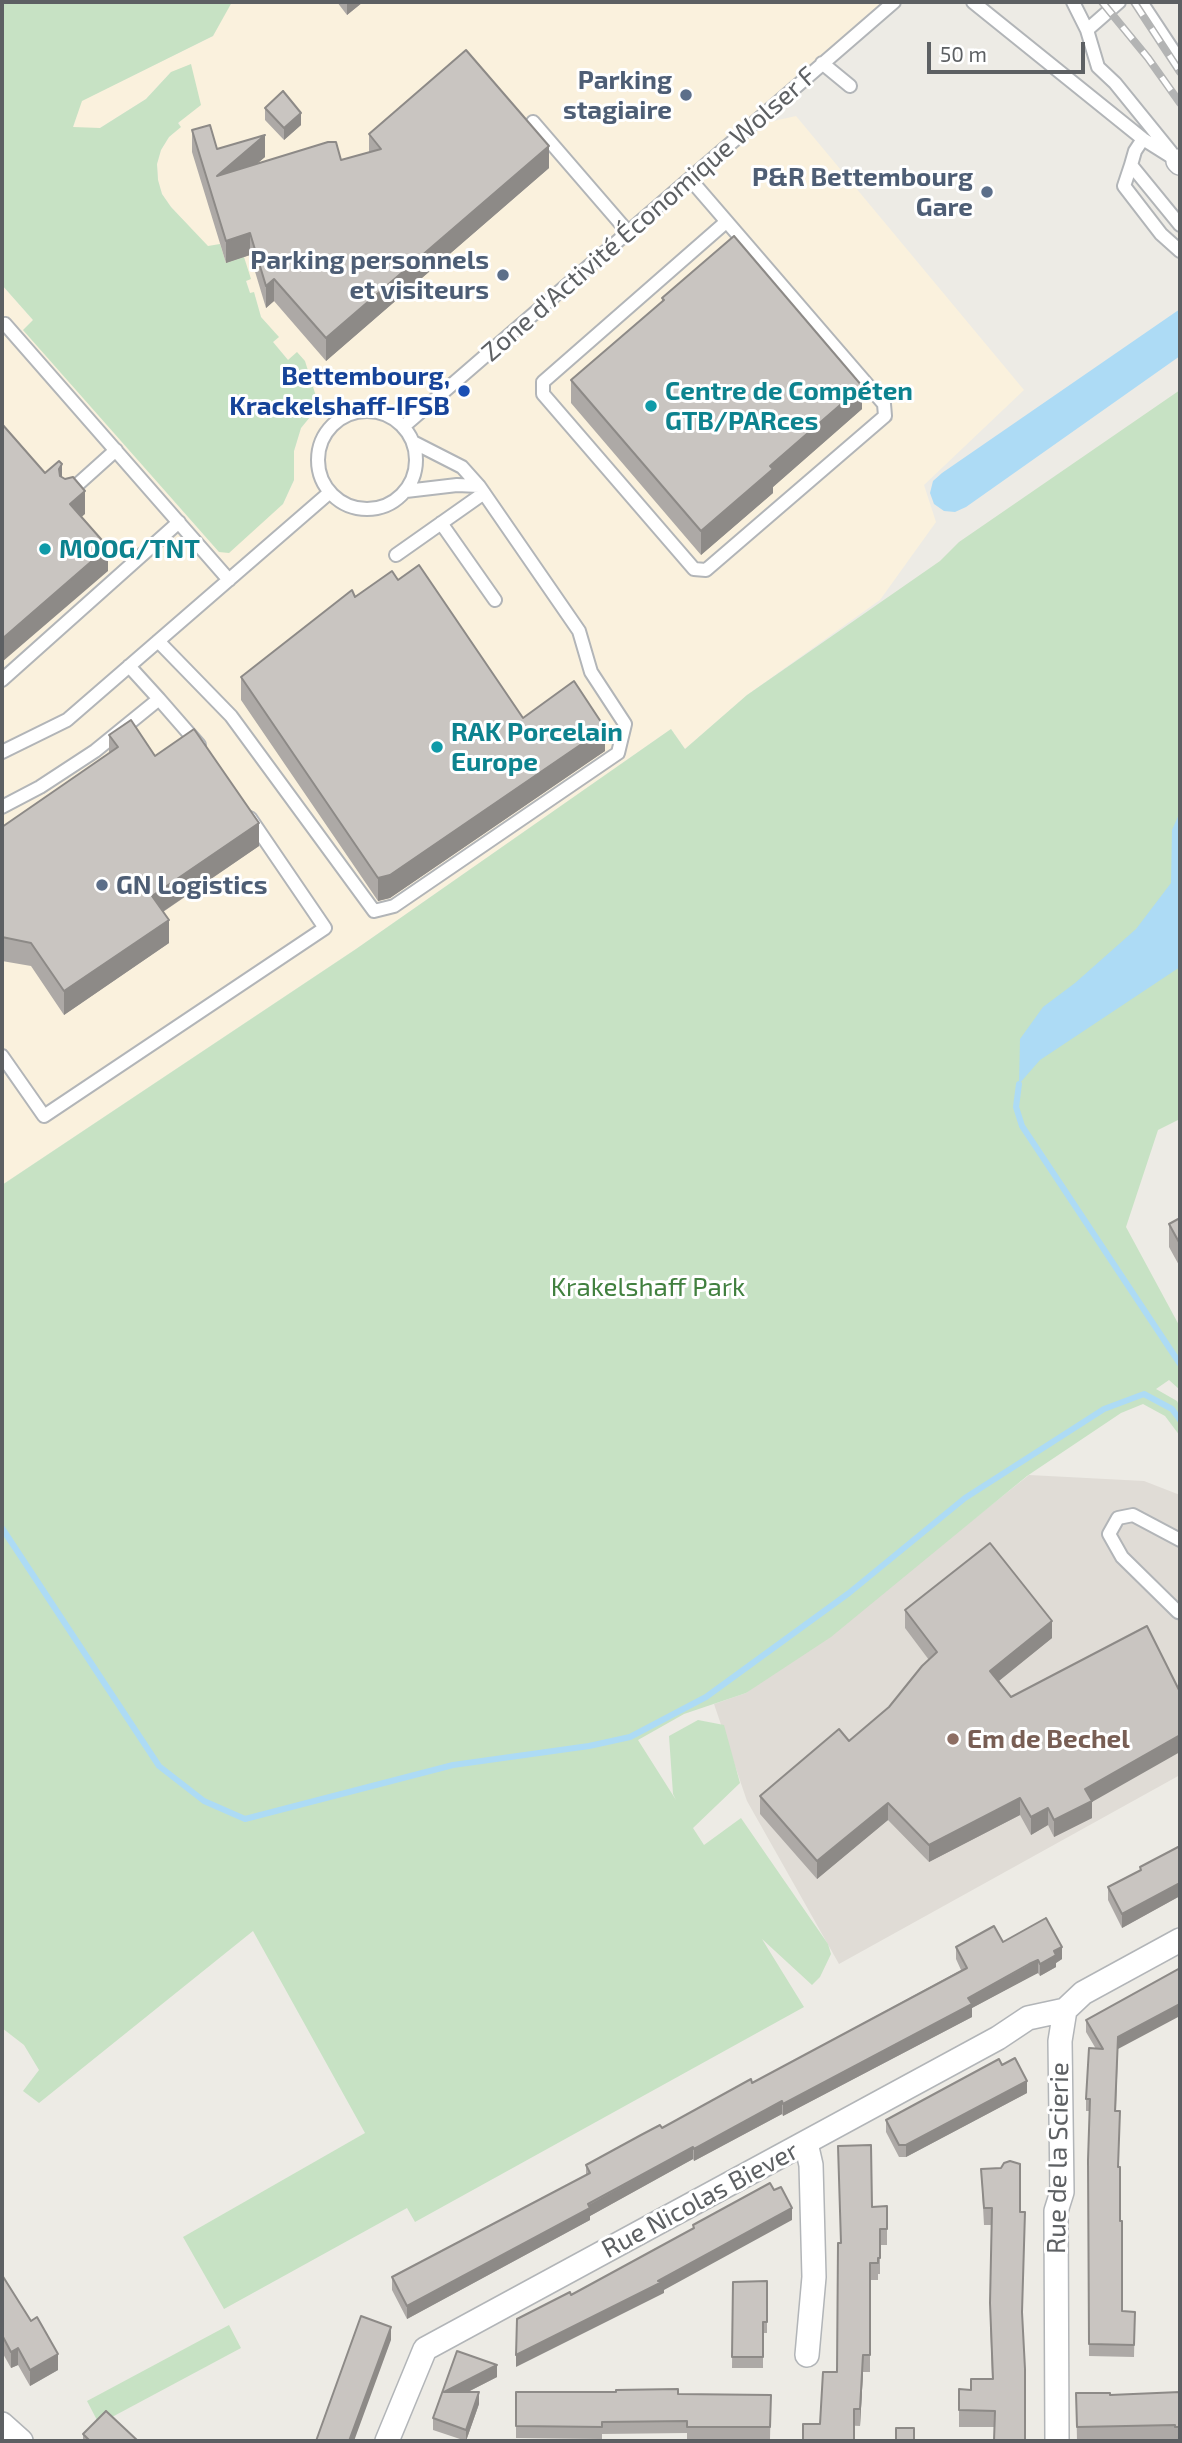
<!DOCTYPE html>
<html>
<head>
<meta charset="utf-8">
<style>
  body { margin:0 }
  #map { position:relative; width:1182px; height:2443px; overflow:hidden; background:#edebe5; font-family:"Exo 2",sans-serif }
  canvas { display:block }
  .frame { position:absolute; inset:0; border:4px solid #5d6063; pointer-events:none }
  .scale { position:absolute; left:927px; top:42px; width:158px; height:32px; box-sizing:border-box; border:4px solid #5d6063; border-top:0; padding-left:9px; font-size:21px; line-height:24px; white-space:nowrap; color:#5d6063; -webkit-text-stroke:5px #fff; paint-order:stroke }
</style>
</head>
<body>
<div id="map">
<canvas width="1182" height="2443"></canvas>
<div class="frame"></div>
<div class="scale">50 m</div>
</div>
<script>
const ctx = document.querySelector('canvas').getContext('2d');
ctx.lineJoin = 'round';
function fill(path, color) { ctx.fillStyle = color; ctx.fill(path, 'evenodd'); }
const poly = rows => new Path2D(rows.map(r => 'M' + r).join(''));
function trace(path, color, width, dash) { ctx.strokeStyle = color; ctx.lineWidth = width; ctx.lineCap = dash ? 'butt' : 'round'; ctx.setLineDash(dash || []); ctx.stroke(path); }
function label(font, color, halo, rows, align = 'center') {
  ctx.font = font + ' "Exo 2",sans-serif'; ctx.lineWidth = 6; ctx.setLineDash([]); ctx.textBaseline = 'middle'; ctx.strokeStyle = halo; ctx.fillStyle = color; for (const [text, x, y, turn = 0] of rows) {
    ctx.save(); ctx.translate(x, y); ctx.rotate((+turn || 0) * Math.PI / 180); ctx.textAlign = isNaN(turn) ? turn : align; if (halo) ctx.strokeText(text, 0, 0); ctx.fillText(text, 0, 0); ctx.restore();
  }
}
fill(poly([
  [231,2,894,2,751,126,796,116,1024,390,924,485,936,522,880,600,747,695,685,749,671,729,356,949,2,1185,2,285,33,320,23,330,219,552,283,504,294,480,294,451,301,428,319,406,288,360,273,342,278,337,261,317,254,293,250,293,246,280,250,279,226,263,208,247,171,207,162,194,158,180,157,164,161,150,169,137,180,127,171,72,146,99,100,128,73,128,81,101,213,36]
]), '#faf1dd');
fill(poly([
  [1029,1475,1144,1481,1180,1495,1180,1775,839,1964,747,1801,714,1704,746,1693,946,1541]
]), '#e0dcd6');
fill(poly([
  [2,2,232,2,213,36,82,101,73,127,100,128,146,99,171,72,191,64,201,105,178,123,181,127,169,137,161,150,157,164,158,180,162,194,171,207,208,246,220,244,226,263,244,257,251,279,246,281,250,293,254,292,261,317,279,337,273,342,288,360,297,352,305,361,319,406,301,428,294,451,294,480,283,504,229,553,219,552,23,330,33,320,2,285],
  [1180,390,1180,1119,1158,1130,1126,1227,1180,1327,1180,1390,1169,1380,1156,1389,1177,1401,1180,1407,1180,1436,1165,1416,1143,1404,1121,1413,1027,1476,831,1637,746,1693,684,1714,638,1740,676,1800,673,1794,669,1736,698,1720,724,1725,740,1783,693,1828,704,1845,741,1818,828,1944,831,1954,820,1977,812,1985,762,1939,804,2007,415,2222,407,2208,224,2309,183,2237,365,2133,253,1931,39,2103,23,2091,39,2070,24,2045,2,2028,2,1185,356,949,671,729,685,749,747,695,940,561,959,542],
  [229,2325,241,2348,99,2424,87,2401]
]), '#c7e2c4');
fill(poly([
  [1180,309,1180,356,966,507,955,512,944,511,934,504,930,493,933,481,942,473],
  [1180,812,1180,967,1040,1060,1019,1084,1020,1039,1043,1007,1075,983,1136,929,1171,883,1172,830]
]), '#addbf5');
trace(poly([
  [1019,1084,1016,1107,1022,1126,1180,1364],
  [2,1528,159,1766,204,1801,245,1819,453,1765,589,1746,630,1737,706,1697,849,1593,965,1498,1104,1409,1144,1394,1172,1409,1180,1420]
]), '#addbf5', 6);
const service = poly([
  [973,2,1143,139,1178,161],
  [1073,2,1087,30],
  [1119,2,1087,30,1098,67,1115,83,1171,152],
  [1141,2,1180,61],
  [822,63,850,86],
  [533,122,628,232],
  [1131,165,1135,151,1143,139],
  [690,179,884,404,885,416,706,570,694,569,543,394,543,382,726,222],
  [1180,225,1131,165,1124,186,1161,234,1180,251],
  [2,326,5,324,229,580],
  '318 460a49 49 0 1 1 98 0a49 49 0 1 1-98 0Z',
  [403,427,894,2],
  [406,491,457,485,479,486],
  [67,494,116,450],
  [441,523,495,600],
  [396,555,484,493],
  [158,641,231,716,374,911,394,906,618,753,625,724,591,672,579,631,479,486,462,467,413,442],
  [2,680,179,522],
  [159,699,199,745],
  [2,752,67,720,329,493],
  [2,807,40,787,95,751,159,699,129,666],
  [2,1056,44,1116,325,928,250,818],
  [1180,1540,1133,1515,1118,1518,1109,1534,1122,1557,1178,1612,1180,1611]
]);
const minor = poly([
  [1178,161,1180,163],
  [806,2143,811,2165,814,2277,807,2355],
  [2,2424,21,2441],
  [387,2441,425,2349,998,2038,1028,2018,1065,2010],
  [1057,2441,1056,2211,1062,2192,1060,2041,1065,2010,1083,1993,1180,1940]
]);
trace(service, '#b2b5b8', 16);
trace(minor, '#b2b5b8', 26);
trace(service, '#fff', 12);
trace(minor, '#fff', 23);
const rail = poly([
  [1102,2,1148,58,1180,103],
  [1134,2,1180,72]
]);
trace(rail, '#b3b4b4', 8);
trace(rail, '#fff', 5, [16]);
fill(poly([
  [337,2,363,2,347,15],
  [265,108,301,125,284,140,265,120],
  [192,130,217,149,265,157,256,164,341,160,369,152,369,134,549,168,326,361,274,301,266,308,250,255,226,263,192,152],
  [662,298,862,409,773,487,773,493,701,555,571,403,571,380,662,302],
  [398,580,523,718,605,751,390,898,378,901,241,700,241,677,355,597],
  [109,735,155,756,259,846,163,912,169,943,64,1015,31,966,2,961,2,827,109,753],
  [1180,1218,1180,1267,1169,1247,1169,1224],
  [905,1610,1052,1638,999,1681,1092,1802,1092,1818,1054,1837,1048,1825,1031,1835,1020,1815,929,1862,888,1820,817,1879,760,1814,760,1796,849,1741,889,1707,929,1660,905,1628],
  [1180,1846,1180,1896,1122,1928,1108,1900,1108,1887,1140,1870,1140,1867],
  [1003,1942,1062,1959,1056,1963,1056,1967,1040,1976,1038,1973,1029,1977,972,2008,972,2017,783,2116,782,2114,694,2161,693,2159,590,2216,590,2220,407,2319,392,2290,392,2277,586,2175,586,2165,752,2083,961,1970,956,1959,956,1947],
  [1086,2020,1118,2049,1116,2111,1122,2311,1135,2312,1134,2357,1089,2356,1088,2160,1090,2111,1086,2111,1086,2099,1096,2049,1086,2032],
  [1002,2065,1027,2093,906,2157,899,2157,886,2132,886,2120],
  [981,2169,1020,2212,1023,2319,994,2427,959,2427,959,2389,971,2390,992,2379,990,2319,992,2225,984,2225],
  [887,2206,887,2245,880,2245,880,2274,878,2274,878,2280,870,2280,870,2372,863,2372,860,2426,820,2424,837,2372,840,2243,872,2207],
  [2,2275,58,2370,30,2386,18,2365,11,2368,2,2352],
  [767,2281,767,2333,763,2333,763,2368,732,2368,733,2282],
  [457,2351,497,2377,468,2392,479,2404,466,2441,433,2430,433,2418],
  [516,2392,771,2395,770,2439,687,2439,687,2433,602,2434,602,2439,516,2438],
  [1180,2392,1180,2441,1175,2441,1175,2439,1077,2441,1076,2393,1110,2395],
  [83,2434,138,2441,83,2441]
]), '#ada9a6');
fill(poly([
  [348,2,363,2,347,15,347,3],
  [301,113,301,125,284,140,284,128],
  [265,135,265,157,217,198,217,176],
  [549,146,549,168,326,361,326,338],
  [250,233,250,255,226,263,226,241],
  [274,279,274,301,266,308,266,286],
  [862,386,862,409,773,487,773,493,701,555,701,531,770,466],
  [62,464,62,487,59,469],
  [85,491,85,514,70,527,70,504],
  [108,547,108,571,2,662,2,639],
  [605,728,605,751,390,898,378,901,378,878],
  [259,823,259,846,152,919,152,896],
  [169,920,169,943,64,1015,64,991],
  [1052,1621,1052,1638,990,1688,990,1671],
  [1180,1735,1180,1752,1092,1802,1092,1818,1054,1837,1054,1820,1085,1789],
  [1020,1798,1020,1815,929,1862,929,1845],
  [888,1803,888,1820,817,1879,817,1861],
  [1048,1808,1048,1825,1031,1835,1031,1817],
  [1180,1883,1180,1896,1122,1928,1122,1914],
  [1062,1947,1062,1959,1056,1963,1056,1967,1040,1976,1040,1964,1054,1951],
  [1038,1960,1038,1973,972,2008,972,2017,783,2116,783,2104,968,1998],
  [1180,2004,1180,2016,1118,2049,1118,2037],
  [1027,2081,1027,2093,906,2157,906,2145],
  [782,2101,782,2114,694,2161,694,2149],
  [693,2147,693,2159,590,2216,590,2220,407,2319,407,2306],
  [792,2208,792,2220,664,2290,664,2293,516,2367,516,2355,658,2281],
  [391,2327,391,2340,354,2441,349,2441],
  [18,2348,18,2365,11,2368,11,2352],
  [58,2354,58,2370,30,2386,30,2370],
  [863,2355,863,2372,860,2426,860,2409],
  [497,2365,497,2377,444,2404,444,2392],
  [479,2392,479,2404,466,2441,466,2430]
]), '#8d8a87');
const building = poly([
  [466,50,549,146,326,338,274,279,266,286,250,233,226,241,192,130,210,125,217,149,265,135,217,176,328,142,336,142,341,160,381,149,369,134,466,50],
  [283,91,301,113,284,128,265,108,283,91],
  [734,236,862,386,770,466,773,469,701,531,571,380,664,300,662,298,734,236],
  [2,424,45,473,59,461,62,464,59,469,60,476,65,479,73,477,85,491,70,504,108,547,2,639,2,424],
  [419,565,523,718,574,681,605,728,390,875,378,878,241,677,352,590,355,597,392,571,398,580,419,565],
  [131,720,155,756,194,729,259,823,152,896,169,920,64,991,31,943,2,937,2,827,118,747,109,735,131,720],
  [1180,1218,1180,1244,1169,1224,1180,1218],
  [990,1543,1052,1621,990,1671,1011,1697,1147,1626,1180,1692,1180,1735,1085,1789,1092,1801,1054,1820,1048,1808,1031,1817,1020,1798,929,1845,888,1803,817,1861,760,1796,839,1729,849,1741,889,1707,922,1666,937,1652,905,1610,990,1543],
  [1180,1846,1180,1883,1122,1914,1108,1887,1141,1870,1140,1867,1180,1846],
  [1046,1918,1062,1947,1054,1951,1056,1955,1040,1964,1038,1960,1029,1964,968,1998,972,2004,783,2104,782,2101,694,2149,693,2147,588,2204,590,2208,407,2306,392,2277,590,2173,586,2165,641,2135,660,2125,662,2128,751,2079,752,2083,967,1968,956,1947,994,1926,1003,1942,1046,1918],
  [1180,1968,1180,2004,1118,2037,1115,2111,1120,2111,1118,2167,1120,2167,1120,2221,1122,2221,1122,2311,1135,2312,1134,2345,1089,2344,1088,2160,1090,2099,1086,2099,1089,2048,1103,2049,1086,2020,1180,1968],
  [1015,2058,1027,2081,906,2145,899,2145,886,2120,999,2059,1002,2065,1015,2058],
  [871,2145,872,2207,887,2206,887,2229,880,2229,880,2258,878,2258,878,2263,870,2263,870,2355,863,2355,860,2409,854,2409,854,2441,803,2441,803,2424,820,2424,823,2372,837,2372,838,2243,841,2243,838,2146,871,2145],
  [1010,2161,1020,2164,1020,2212,1025,2212,1022,2312,1025,2369,1025,2441,994,2441,995,2411,959,2410,959,2389,971,2390,971,2379,993,2379,990,2303,992,2208,984,2208,981,2169,1001,2168,1004,2163,1010,2161],
  [770,2183,774,2190,781,2187,792,2208,658,2281,664,2281,516,2355,517,2319,570,2292,571,2295,694,2228,693,2225,770,2183],
  [2,2275,31,2321,37,2317,58,2354,30,2370,18,2348,11,2352,2,2335,2,2275],
  [767,2281,767,2322,763,2322,763,2357,732,2357,733,2282,767,2281],
  [361,2316,391,2327,349,2441,316,2441,361,2316],
  [457,2351,497,2365,444,2392,479,2392,466,2430,433,2418,457,2351],
  [678,2389,678,2394,771,2395,770,2427,687,2427,687,2421,602,2422,602,2427,516,2426,516,2392,616,2392,616,2390,678,2389],
  [1180,2392,1180,2427,1175,2427,1175,2425,1077,2427,1076,2393,1110,2393,1110,2395,1180,2392],
  [106,2411,138,2441,90,2441,83,2434,106,2411],
  [896,2428,914,2428,914,2441,896,2441,896,2428]
]);
fill(building, '#c9c5c1');
trace(building, '#8d8a87', 2);
for (const [x, y, r, color] of [
  [686,95,7,"#5c6f8a"],
  [987,192,7,"#5c6f8a"],
  [503,275,7,"#5c6f8a"],
  [464,391,7,"#1a4fb4"],
  [651,406,7,"#0f9aa8"],
  [45,549,7,"#0f9aa8"],
  [437,747,7,"#0f9aa8"],
  [102,885,7,"#5c6f8a"],
  [953,1739,7,"#8d6e63"]
]) { const dot = new Path2D(); dot.arc(x, y, r, 0, 2 * Math.PI); ctx.fillStyle = color; ctx.fill(dot); trace(dot, '#fff', 2.5); }
label('bold 26px', '#4e5e75', '#fff', [
  ["Parking",672,80],
  ["stagiaire",672,110],
  ["P&R Bettembourg",973,177],
  ["Gare",973,207],
  ["Parking personnels",489,260],
  ["et visiteurs",489,290],
  ["GN Logistics",116,885,"left"]
], 'right');
label('26px', '#5d6063', '#fff', [
  ["Zone d'Activité Économique Wolser F",649,214,-41],
  ["Rue de la Scierie",1058,2158,-89],
  ["Rue Nicolas Biever",700,2200,-28]
]);
label('bold 26px', '#164399', '#fff', [
  ["Bettembourg,",450,376],
  ["Krackelshaff-IFSB",450,406]
], 'right');
label('bold 26px', '#0d838f', '#fff', [
  ["Centre de Compéten",665,391],
  ["GTB/PARces",665,421],
  ["MOOG/TNT",59,549],
  ["RAK Porcelain",451,732],
  ["Europe",451,762]
], 'left');
label('26px', '#41803f', '#fff', [
  ["Krakelshaff Park",648,1287]
]);
label('bold 26px', '#785e54', '#fff', [
  ["Em de Bechel",967,1739]
], 'left');
</script>
</body>
</html>
